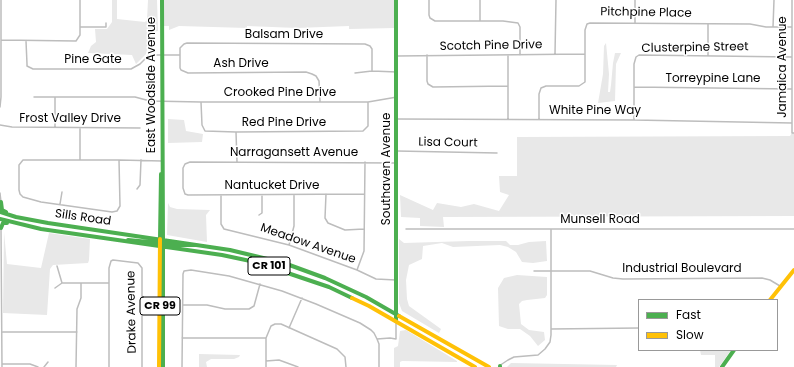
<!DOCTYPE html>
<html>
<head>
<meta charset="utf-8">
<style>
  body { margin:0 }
  #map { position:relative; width:794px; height:367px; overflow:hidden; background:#fff; font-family:Poppins,sans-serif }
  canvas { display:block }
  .legend { position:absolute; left:638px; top:299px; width:140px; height:52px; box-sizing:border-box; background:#fff; border:1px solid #999; margin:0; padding:5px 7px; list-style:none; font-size:12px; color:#000 }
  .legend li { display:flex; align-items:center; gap:8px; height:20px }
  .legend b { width:20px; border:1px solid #999 }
</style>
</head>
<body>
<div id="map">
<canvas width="794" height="367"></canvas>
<ul class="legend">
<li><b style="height:5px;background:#4caf50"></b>Fast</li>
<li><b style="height:5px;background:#ffc107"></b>Slow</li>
</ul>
</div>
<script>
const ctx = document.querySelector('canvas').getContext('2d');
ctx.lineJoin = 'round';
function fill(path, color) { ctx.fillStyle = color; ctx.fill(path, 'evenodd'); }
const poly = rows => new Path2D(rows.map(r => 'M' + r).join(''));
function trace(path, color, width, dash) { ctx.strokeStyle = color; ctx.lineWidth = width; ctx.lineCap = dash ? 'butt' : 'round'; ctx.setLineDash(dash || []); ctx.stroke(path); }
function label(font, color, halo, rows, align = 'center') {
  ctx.font = font + ' Poppins,sans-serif'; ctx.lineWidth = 3; ctx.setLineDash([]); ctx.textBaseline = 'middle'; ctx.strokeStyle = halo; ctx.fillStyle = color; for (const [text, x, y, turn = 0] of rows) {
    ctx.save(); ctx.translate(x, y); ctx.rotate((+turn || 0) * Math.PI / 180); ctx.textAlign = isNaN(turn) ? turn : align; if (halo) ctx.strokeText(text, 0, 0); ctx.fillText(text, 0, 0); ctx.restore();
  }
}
fill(poly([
  [112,0,117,0,117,19,145,22,147,20,148,0,157,0,158,31,151,32,146,54,136,64,132,55,88,53,91,46,96,42,95,29,107,29,112,22],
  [164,0,395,0,395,28,349,29,349,26,297,28,247,26,247,28,179,26,169,30,169,26,164,26],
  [606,43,609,74,608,92,610,92,611,85,613,63,615,53,621,53,616,64,615,101,598,103,603,74,604,46],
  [168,119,184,120,186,131,203,134,202,142,168,143],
  [792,133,794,133,794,216,443,217,444,227,420,226,420,218,401,217,400,195,433,210,437,203,461,207,474,204,499,211,509,195,500,192,499,176,517,176,517,137,790,136],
  [168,203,170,207,177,209,210,210,206,215,207,242,167,235],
  [4,232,7,264,41,268,49,233,90,239,89,260,88,263,53,265,50,269,47,315,3,313],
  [399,239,404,243,469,241,506,241,510,245,518,245,529,242,546,241,547,261,533,263,522,262,516,252,508,247,500,245,453,247,442,243,423,246,422,259,409,265,406,280,407,299,409,306,441,329,439,333,402,311,399,303],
  [517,275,547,277,547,295,545,298,527,300,522,301,519,304,521,324,529,330,544,332,545,340,538,346,530,336,520,329,508,329,499,326,498,288,504,278],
  [406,330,457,361,457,362,402,361,400,362,400,367,394,367,394,348,398,346,400,331],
  [700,350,731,350,719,367,715,367,715,355,701,355],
  [199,354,240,355,239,357,234,359,211,359,206,362,207,367,199,367],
  [511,363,617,365,616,367,507,367]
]), '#e8e8e8');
trace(poly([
  [429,0,429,15,430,18,435,21,503,21,518,23,520,27,520,55],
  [480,0,480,21],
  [792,0,792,133,794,133],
  [635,22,635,0],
  [81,27,106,27,106,23],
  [773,27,774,0],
  [1,40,76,41,80,35,80,0],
  [26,41,27,64,27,66,33,69,131,69,140,64,148,56,154,55,180,55],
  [555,54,556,0],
  [427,55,427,81,428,84,433,87,508,86],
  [397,56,585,54],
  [708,56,708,24],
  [355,73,372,71,397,72],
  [634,87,792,89],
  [34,97,135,97,150,101,201,102,368,102,397,97],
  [320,101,319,81,316,76,312,74,306,72,188,73,181,70,180,68,180,48,184,44,187,43,365,44,370,46,372,49,372,71],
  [201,102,202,125,205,131,236,132,363,131,368,126,368,102],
  [0,107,1,97,1,0],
  [397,119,634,120,792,123],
  [508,119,508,55],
  [539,119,539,94,541,88,546,86,579,86,585,82,585,30,587,24,590,23,750,24,766,27,792,27],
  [634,120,634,64,636,57,639,55,792,57],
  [0,125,12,127,140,128],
  [55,127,55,98],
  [80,128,80,160],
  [236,132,237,162],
  [397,151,497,153],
  [119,160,120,206,117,211,112,212,41,202,23,197,20,194,19,190,19,165,23,160,119,160,162,161],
  [137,189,140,185,141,160],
  [0,193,1,202],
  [326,194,325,218,328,223,345,230,364,229],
  [364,194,188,195,185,194,183,188,183,168,185,164,190,162,397,163],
  [221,195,221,224,224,229,289,245,357,270,376,279,396,280],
  [60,204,62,192],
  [259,215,262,213,262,195],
  [1,228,2,367],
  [406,229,794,229],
  [289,245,294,226,294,195],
  [57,266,62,283],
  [357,270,364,251,365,162],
  [534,271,590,271,613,278,623,279,762,278,770,280,780,286],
  [55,288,62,283,109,283],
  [183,305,207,305,225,309,249,309,254,306,260,284],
  [289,328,302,298],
  [551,329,639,328],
  [3,332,77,332],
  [182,338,266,338],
  [377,339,390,338,396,339,396,321],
  [266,361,279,360,298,367],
  [3,364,30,364,38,367],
  [499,366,508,360,514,357,538,355,545,349,550,342,551,335,551,230],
  [44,367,48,362],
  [76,367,77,309,81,298,81,283],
  [109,367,109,268,111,261,113,260,138,263,142,268,142,367],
  [182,367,183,274,184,271,191,270,229,276,282,291,316,304,360,323,371,330,374,333,377,339,379,344,379,367],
  [266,367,266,338,271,326,275,324,281,324,337,349,345,357,346,367]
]), '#bdbdbd', 1.5);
trace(poly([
  [162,0,163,239],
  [396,0,396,321],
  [1,202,2,210,6,212],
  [0,212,16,217,48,223,230,250,284,263,325,278,366,297,399,316],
  [0,219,41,229,222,255,255,262,329,287,352,298],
  [1,228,3,223,7,223],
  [160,239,161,174],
  [128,240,180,245,195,245],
  [163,240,163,367],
  [500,366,500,367],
  [722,367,734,350]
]), '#4caf50', 4);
trace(poly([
  [352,298,369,306,475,367],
  [770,300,794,270],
  [399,316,489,367],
  [159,367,160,239]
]), '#ffc107', 4);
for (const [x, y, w] of [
  [269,266,42],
  [160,306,40]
]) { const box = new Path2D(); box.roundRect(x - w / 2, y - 9, w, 18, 3); ctx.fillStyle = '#fff'; ctx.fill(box); trace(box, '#000', 1); }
label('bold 11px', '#000', null, [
  ["CR 101",269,266],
  ["CR 99",160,306]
]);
label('12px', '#000', '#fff', [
  ["Pitchpine Place",646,13,1],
  ["Balsam Drive",284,35],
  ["Scotch Pine Drive",491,46,-1],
  ["Clusterpine Street",695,48,-1],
  ["Pine Gate",93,60],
  ["Ash Drive",241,64],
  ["Jamaica Avenue",783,67,-90],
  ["Torreypine Lane",713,79],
  ["East Woodside Avenue",152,85,-90],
  ["Crooked Pine Drive",280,93],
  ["White Pine Way",595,111],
  ["Frost Valley Drive",70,119],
  ["Red Pine Drive",284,123],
  ["Lisa Court",448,143,1],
  ["Narragansett Avenue",294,153],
  ["Southaven Avenue",387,169,-90],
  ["Nantucket Drive",272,186],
  ["Sills Road",83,218,8],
  ["Munsell Road",600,220],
  ["Meadow Avenue",308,244,19],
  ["Industrial Boulevard",682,269],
  ["Drake Avenue",132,312,-91]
]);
</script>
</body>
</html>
